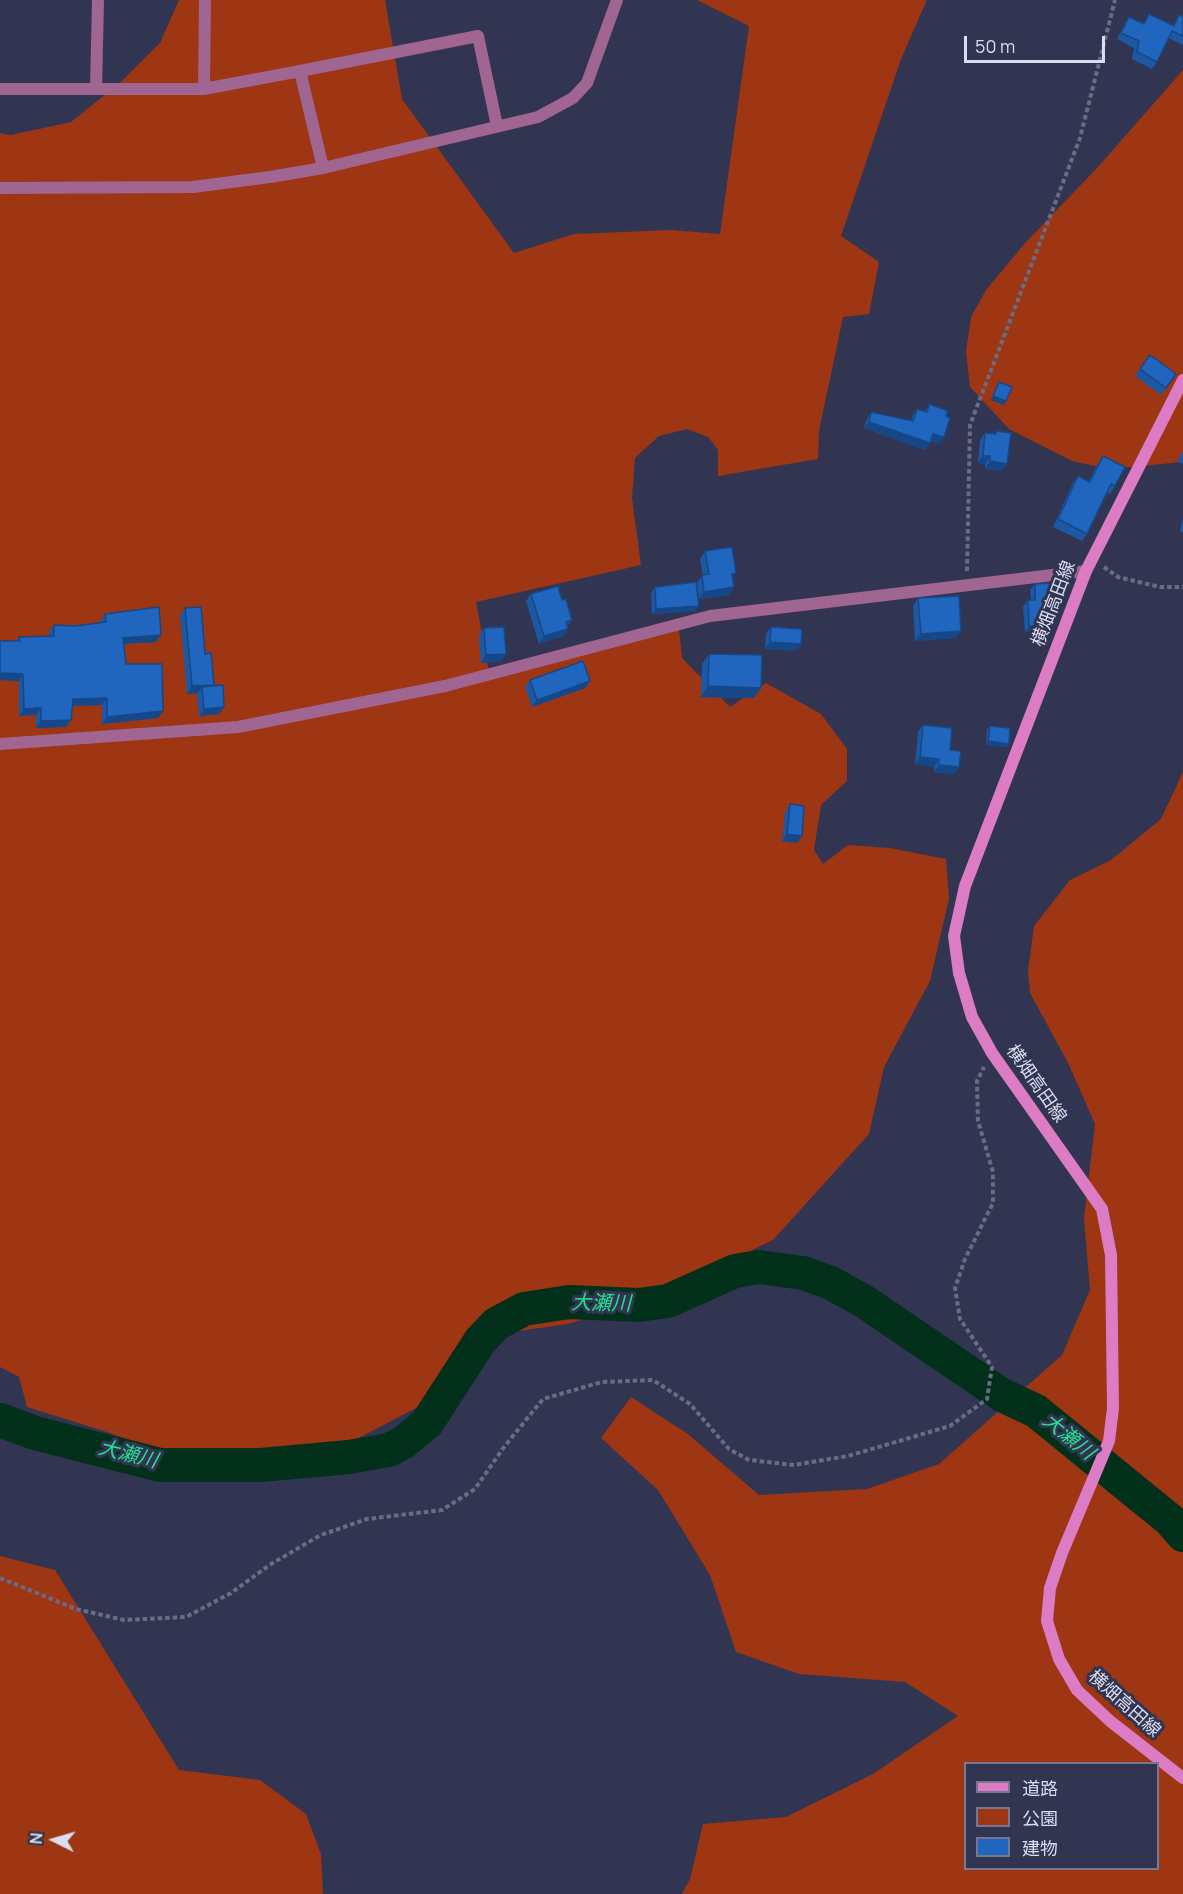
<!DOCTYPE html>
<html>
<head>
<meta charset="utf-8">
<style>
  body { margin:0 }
  #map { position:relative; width:1183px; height:1894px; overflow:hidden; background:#313552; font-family:Manrope,"Noto Sans JP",sans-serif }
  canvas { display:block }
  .legend { position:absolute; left:964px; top:1762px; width:195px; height:108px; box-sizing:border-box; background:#313552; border:2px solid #747891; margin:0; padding:8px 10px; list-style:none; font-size:18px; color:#d9ddef }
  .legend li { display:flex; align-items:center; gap:12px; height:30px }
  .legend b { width:30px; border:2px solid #747891 }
  .north { position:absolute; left:24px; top:1810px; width:60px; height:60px; -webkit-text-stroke:4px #313552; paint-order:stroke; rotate:275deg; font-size:16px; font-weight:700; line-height:24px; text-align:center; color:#d9ddef }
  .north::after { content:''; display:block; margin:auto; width:21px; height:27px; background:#d9ddef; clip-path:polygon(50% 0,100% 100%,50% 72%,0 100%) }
  .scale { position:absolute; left:964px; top:36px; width:141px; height:27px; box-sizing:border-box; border:3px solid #d9ddef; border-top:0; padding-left:8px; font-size:18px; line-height:21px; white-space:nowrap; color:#d9ddef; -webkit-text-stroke:4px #313552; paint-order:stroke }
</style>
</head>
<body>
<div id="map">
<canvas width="1183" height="1894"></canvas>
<ul class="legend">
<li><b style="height:8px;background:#db7cc4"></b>道路</li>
<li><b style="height:16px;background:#9e3513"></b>公園</li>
<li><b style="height:16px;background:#2066bf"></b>建物</li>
</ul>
<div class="north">N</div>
<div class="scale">50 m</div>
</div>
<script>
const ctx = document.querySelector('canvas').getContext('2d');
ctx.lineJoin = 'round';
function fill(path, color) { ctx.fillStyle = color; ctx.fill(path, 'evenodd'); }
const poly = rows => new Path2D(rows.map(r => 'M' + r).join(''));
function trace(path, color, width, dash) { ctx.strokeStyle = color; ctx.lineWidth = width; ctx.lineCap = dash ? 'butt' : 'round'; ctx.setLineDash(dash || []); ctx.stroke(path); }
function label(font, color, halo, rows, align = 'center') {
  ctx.font = font + ' Manrope,"Noto Sans JP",sans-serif'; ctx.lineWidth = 6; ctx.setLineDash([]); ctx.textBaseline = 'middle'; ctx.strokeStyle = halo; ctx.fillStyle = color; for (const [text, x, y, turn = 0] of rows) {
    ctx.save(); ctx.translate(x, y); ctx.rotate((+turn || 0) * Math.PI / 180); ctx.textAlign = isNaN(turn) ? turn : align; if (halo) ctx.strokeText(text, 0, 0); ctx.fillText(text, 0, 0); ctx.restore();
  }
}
fill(poly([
  [179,0,385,0,402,99,514,253,574,234,672,230,720,234,749,26,697,0,927,0,901,59,841,236,879,262,869,314,843,317,819,431,818,459,718,476,718,450,708,437,687,429,659,436,635,458,632,498,641,565,476,602,489,672,679,629,682,658,730,707,766,683,821,714,847,749,847,781,821,805,814,850,823,864,848,845,890,848,946,859,949,899,930,981,884,1067,869,1134,773,1240,657,1296,568,1324,469,1338,418,1407,351,1442,280,1450,170,1455,107,1432,27,1407,19,1377,0,1367,0,133,11,135,71,122,121,82,160,43],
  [1183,70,1183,462,1108,469,1072,461,1009,429,970,387,966,351,971,317,986,290,1026,242,1098,167],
  [1183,772,1183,1894,682,1894,690,1879,703,1824,786,1817,873,1774,958,1716,905,1682,799,1674,736,1652,710,1575,658,1490,601,1438,631,1397,688,1434,759,1495,867,1489,939,1464,1062,1355,1090,1290,1084,1219,1095,1124,1068,1063,1030,993,1028,971,1034,926,1070,880,1111,860,1161,819],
  [966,1764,1158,1764,1158,1868,966,1868],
  [0,1556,55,1570,179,1770,260,1780,306,1814,321,1854,323,1894,0,1894]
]), '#9e3513');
trace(poly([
  [0,1420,35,1433,160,1465,261,1465,349,1457,389,1450,404,1442,427,1423,480,1341,496,1324,524,1309,569,1302,639,1305,668,1301,735,1271,759,1267,803,1273,831,1283,865,1302,1002,1395,1036,1411,1170,1520,1183,1535]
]), '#03301a', 34);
trace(poly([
  [1104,567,1118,577,1160,587,1183,587],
  [967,571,970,425,1080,138,1115,0],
  [0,1578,76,1609,124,1620,186,1617,231,1593,271,1564,321,1535,367,1519,442,1510,475,1489,504,1447,543,1399,602,1382,653,1380,690,1404,729,1449,749,1460,794,1465,848,1456,950,1426,987,1399,992,1367,960,1319,955,1288,965,1259,993,1203,993,1172,978,1121,977,1081,984,1067]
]), '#686c85', 4, [4.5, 3]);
trace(poly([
  [300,71,478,36,497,126],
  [0,89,204,89,300,71,323,168],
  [96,89,98,0],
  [204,89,205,0],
  [0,188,193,187,270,177,323,168,538,117,573,98,587,83,617,0],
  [0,744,238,727,445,686,710,616,1086,571]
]), '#a16591', 12);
trace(poly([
  [1183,380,1086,571,965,886,954,936,959,973,972,1017,992,1053,1102,1209,1111,1255,1113,1408,1109,1441,1062,1553,1050,1588,1047,1621,1059,1659,1077,1690,1110,1721,1183,1778]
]), '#db7cc4', 12);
fill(poly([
  [1149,14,1173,26,1179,15,1183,16,1183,45,1169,38,1157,62,1152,69,1132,59,1134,48,1117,39,1125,23,1129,17,1143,24],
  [1150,355,1176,374,1161,395,1135,376],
  [929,404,939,444,931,441,925,450,864,428,867,419,871,412,911,421,913,415,917,409,925,411],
  [996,431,1002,471,985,469,985,464,978,463,980,440,985,433,994,434],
  [1183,452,1183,464,1177,461],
  [1103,456,1115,486,1110,494,1107,492,1087,534,1082,541,1053,527,1073,483,1078,476,1089,481,1098,463],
  [1183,518,1183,532,1180,531],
  [705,551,732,579,729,595,699,599,697,582,703,575,700,559],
  [1035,584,1050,631,1025,632,1023,607,1028,600,1031,600,1030,590],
  [655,587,699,606,695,611,652,614,651,593],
  [531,594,562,600,572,620,567,626,568,629,563,636,539,644,526,601],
  [918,598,956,638,915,641,913,606],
  [185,608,205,654,214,685,213,686,219,714,199,716,197,694,198,693,187,694,180,615],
  [105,614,156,642,124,644,126,664,158,718,102,724,102,705,72,706,66,727,36,728,36,715,19,716,19,681,0,680,0,641,17,641,19,637,49,636,49,632,54,625,75,626,100,623,100,621],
  [771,627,796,651,765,649,766,634],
  [484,628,501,661,481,663,479,636],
  [709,654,754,698,701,697,702,664],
  [530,680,590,681,585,688,532,707,525,687],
  [923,725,950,750,959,767,954,774,934,772,934,767,915,764,918,732],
  [990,726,1009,744,1006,747,986,745,987,730],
  [790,804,797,843,782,841,785,812]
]), '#1c58a4');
fill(poly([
  [993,396,1006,401,1004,405,991,400],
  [869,422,930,443,925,450,864,428],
  [933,434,944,437,939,444,929,440],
  [983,456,990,456,985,464,978,463],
  [990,461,1007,464,1002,471,985,469],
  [734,587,729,595,699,599,704,592],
  [699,606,695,611,652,614,656,609],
  [1055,624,1050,631,1025,632,1029,626],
  [568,629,563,636,539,644,544,636],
  [961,631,956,638,915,641,921,634],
  [161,635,156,642,118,644,123,638],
  [770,642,801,644,796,651,765,649],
  [506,654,501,661,481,663,486,655],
  [0,673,23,674,19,681,0,680],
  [590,681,585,688,532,707,537,700],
  [214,685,209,692,202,687,198,693,187,694,192,686],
  [708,686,761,688,754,698,701,697],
  [107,698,102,705,68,706,73,699],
  [224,707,219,714,199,716,204,709],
  [41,708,36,715,19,716,24,709],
  [163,711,158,718,102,724,107,717],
  [71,720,66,727,36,728,41,721],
  [988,741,1009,744,1006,747,986,745],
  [920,757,939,759,934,767,915,764],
  [939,765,959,767,954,774,934,772],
  [787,834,802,836,797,843,782,841]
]), '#164786');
const building = poly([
  [1149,14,1174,26,1179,15,1183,16,1183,36,1172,31,1157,62,1137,52,1139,41,1121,33,1129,17,1144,24,1149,14],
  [1150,355,1176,374,1166,388,1140,369,1150,355],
  [999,382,1012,387,1006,401,993,396,999,382],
  [929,404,948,411,946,416,950,418,944,437,933,434,930,443,869,422,871,412,913,421,917,409,927,412,929,404],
  [996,431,1011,433,1007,464,990,461,990,456,983,456,985,433,996,434,996,431],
  [1103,456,1125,467,1115,486,1111,484,1087,534,1058,519,1078,476,1090,482,1103,456],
  [732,547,736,573,732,574,734,587,704,592,702,575,709,574,705,551,732,547],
  [696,582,699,606,656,609,655,587,696,582],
  [1050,583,1050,599,1053,599,1055,624,1029,626,1028,600,1035,600,1035,584,1050,583],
  [558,586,562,600,566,599,572,620,566,622,568,629,544,636,531,594,558,586],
  [959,596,961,631,921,634,918,598,959,596],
  [159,607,161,635,123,638,126,664,162,664,163,711,107,717,107,698,73,699,71,720,41,721,41,708,24,709,23,674,0,673,0,641,20,641,19,637,54,636,54,625,75,626,106,622,105,614,159,607],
  [201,607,205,654,211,653,214,685,192,686,185,608,201,607],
  [504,627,506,654,486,655,484,628,504,627],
  [771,627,802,629,801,644,770,642,771,627],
  [709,654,762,655,761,688,708,686,709,654],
  [583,661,590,681,537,700,530,680,583,661],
  [223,685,224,707,204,709,202,687,223,685],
  [923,725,952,728,950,750,961,751,959,767,939,765,939,759,920,757,923,725],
  [990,726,1010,728,1009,744,988,741,990,726],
  [790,804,804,806,802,836,787,834,790,804]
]);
fill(building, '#2066bf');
trace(building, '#164786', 1.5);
label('18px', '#d9ddef', '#313552', [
  ["横畑高田線",1054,604,-69],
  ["横畑高田線",1036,1084,55],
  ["横畑高田線",1124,1704,42]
]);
label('italic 20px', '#23e18c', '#313552', [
  ["大瀬川",601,1304,1],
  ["大瀬川",1068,1437,39],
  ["大瀬川",128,1455,14]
]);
</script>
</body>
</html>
